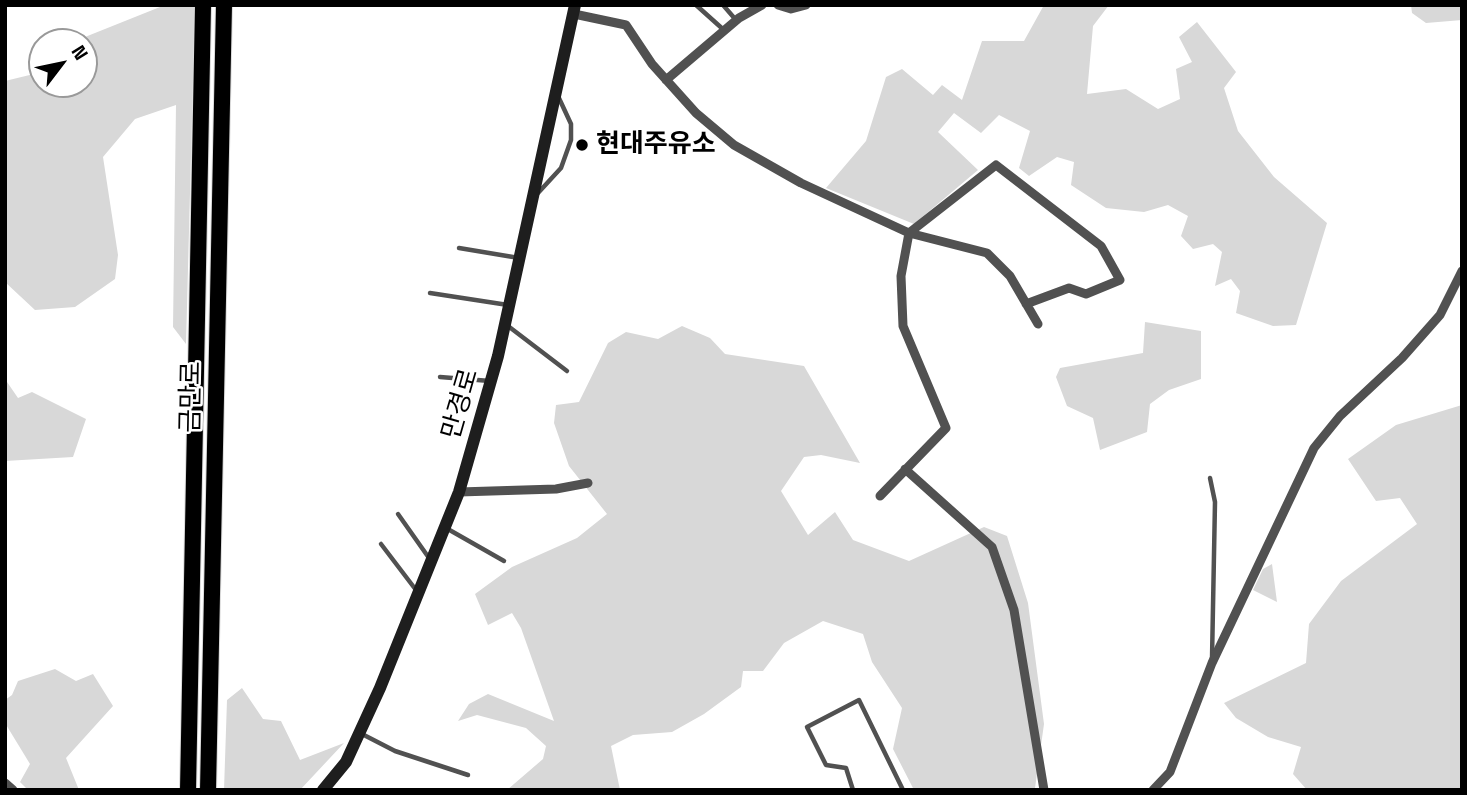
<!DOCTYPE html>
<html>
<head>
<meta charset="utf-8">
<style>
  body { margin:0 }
  #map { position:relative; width:1467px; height:795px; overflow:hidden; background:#fff; font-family:"Space Grotesk",sans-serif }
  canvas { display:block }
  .frame { position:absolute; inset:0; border:7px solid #000; pointer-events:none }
  .north { position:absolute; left:28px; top:28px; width:70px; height:70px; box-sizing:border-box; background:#fff; border:2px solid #999; border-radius:50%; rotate:58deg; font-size:19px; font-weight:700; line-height:28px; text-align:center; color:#000 }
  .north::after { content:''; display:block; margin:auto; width:24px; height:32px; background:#000; clip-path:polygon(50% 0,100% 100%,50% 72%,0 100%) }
</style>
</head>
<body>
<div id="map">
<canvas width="1467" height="795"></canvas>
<div class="frame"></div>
<div class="north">N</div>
</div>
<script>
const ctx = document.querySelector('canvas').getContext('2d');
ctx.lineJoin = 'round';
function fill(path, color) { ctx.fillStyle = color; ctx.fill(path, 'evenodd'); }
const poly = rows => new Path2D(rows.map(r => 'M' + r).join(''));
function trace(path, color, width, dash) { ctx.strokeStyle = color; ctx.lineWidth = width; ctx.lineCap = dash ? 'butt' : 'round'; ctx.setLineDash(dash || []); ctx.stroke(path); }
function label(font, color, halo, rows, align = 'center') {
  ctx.font = font + ' "Space Grotesk","Noto Sans KR",sans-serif'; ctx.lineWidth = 5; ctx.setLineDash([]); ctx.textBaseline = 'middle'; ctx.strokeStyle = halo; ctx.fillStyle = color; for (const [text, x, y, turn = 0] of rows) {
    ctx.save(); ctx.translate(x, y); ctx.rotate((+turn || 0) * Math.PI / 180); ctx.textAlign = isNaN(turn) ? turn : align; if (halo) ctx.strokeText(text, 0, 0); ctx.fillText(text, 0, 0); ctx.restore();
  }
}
fill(poly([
  [165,5,195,5,186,344,173,327,176,105,135,119,103,157,118,255,115,279,75,307,35,310,5,282,5,81,42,72,42,84,84,84,84,42,79,42,80,39],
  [1044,5,1109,5,1093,26,1087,94,1126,89,1158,109,1180,99,1176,69,1192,62,1179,37,1197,22,1236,72,1224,88,1238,131,1274,177,1327,223,1296,325,1273,326,1236,313,1240,291,1231,279,1215,286,1222,252,1213,244,1193,249,1181,236,1188,216,1168,205,1144,212,1106,208,1071,185,1074,162,1057,157,1029,176,1019,168,1030,131,999,115,981,133,954,113,938,132,978,170,914,224,826,188,866,141,886,77,902,69,933,95,942,85,962,100,982,41,1024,41],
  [1411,5,1462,5,1462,20,1426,23,1412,13],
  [1145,322,1201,331,1201,379,1169,390,1150,404,1147,432,1100,450,1093,418,1067,406,1056,377,1060,368,1143,353],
  [682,326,710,338,725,354,804,366,860,463,821,455,804,457,781,491,808,535,835,512,853,540,909,561,984,527,1007,536,1028,603,1044,724,1035,788,914,790,893,749,902,708,872,662,863,634,823,621,784,643,763,671,743,671,741,687,704,714,672,732,633,735,611,746,620,790,507,790,543,759,546,746,526,728,477,715,458,721,469,704,488,694,554,721,521,628,512,613,488,625,475,594,512,567,577,538,607,514,569,466,554,423,556,405,579,402,608,343,626,332,658,339],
  [5,379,18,398,32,392,86,419,73,457,5,461],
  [1462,405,1462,790,1307,790,1293,774,1301,747,1268,737,1236,718,1224,703,1306,663,1309,624,1341,581,1417,524,1400,498,1376,501,1348,459,1396,425],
  [1272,564,1277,602,1253,590,1263,569],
  [55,669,76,681,93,674,113,706,66,758,79,790,28,790,20,782,30,764,5,723,5,700,12,695,18,681],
  [242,688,263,719,281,721,300,760,344,743,300,790,224,790,227,700]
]), '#d8d8d8');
const highway = poly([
  [188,790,203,5],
  [208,790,224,5]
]);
trace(highway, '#dbdbdb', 18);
trace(poly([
  [696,5,725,31],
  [723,5,736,20],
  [538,193,561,168,571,140,571,124,558,96],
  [459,248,519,258],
  [430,293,508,305],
  [508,326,567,371],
  [440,377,490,381],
  [1210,478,1215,502,1212,659],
  [398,514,429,558],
  [446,528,504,561],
  [381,544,416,590],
  [360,733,395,751,468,775],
  [853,790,846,768,826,765,807,727,859,700,903,790]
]), '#515151', 4.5);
trace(poly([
  [778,5,791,9,806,5],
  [574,14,626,25,652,64,696,113,734,145,801,183,909,233,987,253,1010,276,1038,324],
  [666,80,739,18,762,5],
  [905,469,992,547,1014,610,1044,790],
  [459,492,556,489,588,483],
  [880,496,946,428,903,326,901,276,909,233,996,165,1101,246,1120,280,1086,294,1069,288,1026,304],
  [5,783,13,790],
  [1153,790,1170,772,1212,663,1314,448,1340,416,1402,358,1440,315,1462,271]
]), '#515151', 9);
trace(poly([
  [323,790,346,762,380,688,459,492,498,356,575,5]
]), '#1e1e1e', 12);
trace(highway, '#000', 16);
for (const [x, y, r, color] of [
  [582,145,7,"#000"]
]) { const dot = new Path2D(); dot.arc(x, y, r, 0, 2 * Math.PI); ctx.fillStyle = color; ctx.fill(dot); trace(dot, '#fff', 2.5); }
label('bold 26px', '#000', '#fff', [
  ["현대주유소",596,145]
], 'left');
label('26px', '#000', '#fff', [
  ["금만로",192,397,-89],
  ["만경로",461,404,-74]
]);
</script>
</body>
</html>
